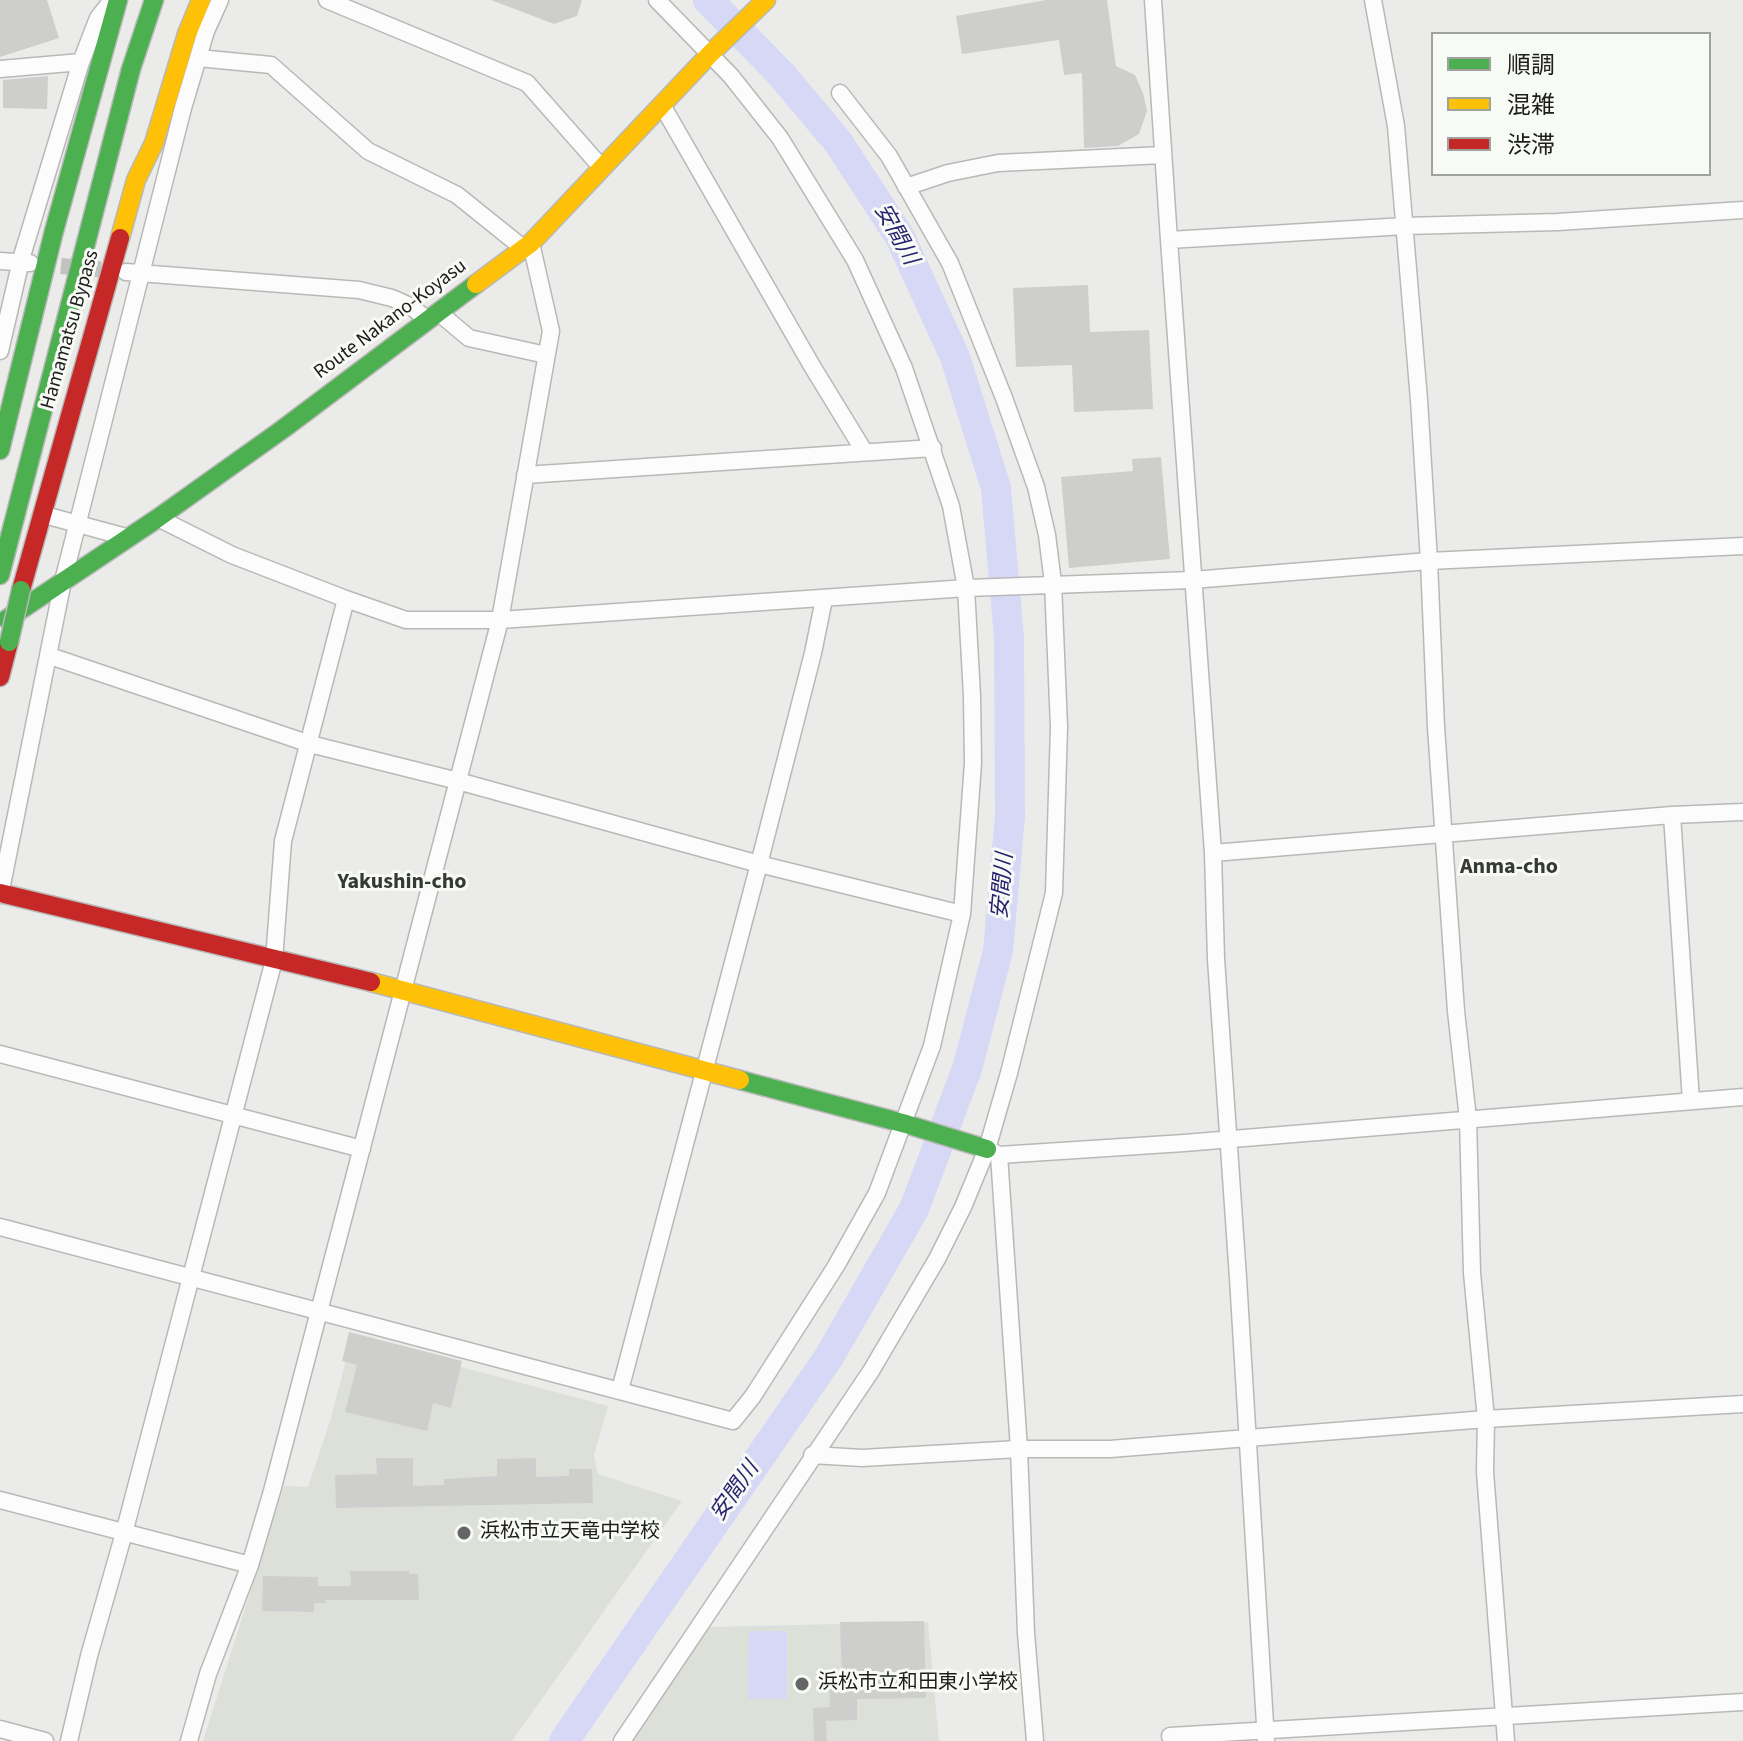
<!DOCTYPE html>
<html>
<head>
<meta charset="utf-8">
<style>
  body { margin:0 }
  #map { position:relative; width:1743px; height:1741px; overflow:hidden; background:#ebecea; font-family:"Source Sans 3","Noto Sans JP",sans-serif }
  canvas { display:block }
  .legend { position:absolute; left:1431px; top:32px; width:280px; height:144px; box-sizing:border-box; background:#f8faf6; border:2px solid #a0a29f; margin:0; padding:10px 14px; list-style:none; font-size:24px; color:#1c1d1c }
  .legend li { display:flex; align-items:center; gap:16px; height:40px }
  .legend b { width:40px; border:2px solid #a0a29f }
</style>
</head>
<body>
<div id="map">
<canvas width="1743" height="1741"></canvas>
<ul class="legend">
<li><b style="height:10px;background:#4caf50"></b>順調</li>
<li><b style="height:10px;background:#ffc107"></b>混雑</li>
<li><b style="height:10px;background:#c62828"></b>渋滞</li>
</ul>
</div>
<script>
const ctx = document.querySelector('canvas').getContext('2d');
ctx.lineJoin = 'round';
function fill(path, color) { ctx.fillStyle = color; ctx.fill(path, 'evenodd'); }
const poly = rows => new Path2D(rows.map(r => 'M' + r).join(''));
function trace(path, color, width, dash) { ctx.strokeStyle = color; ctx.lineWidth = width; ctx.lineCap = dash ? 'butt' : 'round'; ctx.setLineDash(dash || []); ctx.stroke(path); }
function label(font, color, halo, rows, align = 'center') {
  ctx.font = font + ' "Source Sans 3","Noto Sans JP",sans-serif'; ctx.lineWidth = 6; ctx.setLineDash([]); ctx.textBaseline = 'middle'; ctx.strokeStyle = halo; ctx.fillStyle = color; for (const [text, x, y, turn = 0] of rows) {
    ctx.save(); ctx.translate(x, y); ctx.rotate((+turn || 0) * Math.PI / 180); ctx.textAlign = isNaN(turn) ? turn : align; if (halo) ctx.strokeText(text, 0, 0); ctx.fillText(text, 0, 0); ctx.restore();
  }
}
fill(poly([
  [352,1338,608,1406,594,1455,598,1474,682,1501,512,1741,203,1741,284,1486,308,1487,330,1421],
  [928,1622,939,1741,632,1741,709,1627]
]), '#dce0d9');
fill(poly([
  [749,1631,787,1631,787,1699,748,1699]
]), '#d6d8f6');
trace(poly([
  [564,1741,829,1357,914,1209,967,1069,998,951,1010,816,1009,638,996,488,955,357,900,237,838,142,781,74,708,0]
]), '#d6d8f6', 30);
fill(poly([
  [0,0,47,0,59,38,0,57],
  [491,0,582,0,577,16,554,24],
  [1046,0,1107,0,1116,66,1135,75,1143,93,1147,111,1139,134,1118,146,1084,148,1082,73,1064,75,1059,40,962,54,956,16],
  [48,76,47,109,3,108,3,80],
  [1088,285,1090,332,1149,330,1153,409,1074,412,1072,365,1016,367,1013,288],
  [1161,457,1170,559,1069,568,1061,477,1133,471,1132,459],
  [349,1332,462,1361,451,1408,433,1403,427,1431,345,1412,357,1365,342,1361],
  [376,1458,413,1458,413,1486,444,1485,444,1479,497,1476,497,1459,536,1458,536,1477,569,1476,569,1469,592,1469,593,1503,336,1508,335,1475,377,1474],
  [350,1571,409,1571,409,1574,418,1574,419,1600,326,1600,326,1603,314,1603,314,1612,262,1611,263,1576,318,1577,318,1586,351,1586],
  [924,1621,926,1698,857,1699,857,1720,826,1721,827,1741,814,1741,813,1708,830,1707,829,1675,842,1675,840,1622]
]), '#cecfcd');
trace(poly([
  [37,264,118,271]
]), '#c2c3c1', 16, [16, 8]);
const street = poly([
  [327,0,527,83,602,168],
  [1153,0,1169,240],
  [1373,0,1396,126,1419,400,1429,561,1436,727,1456,1011,1468,1119,1472,1273,1486,1419,1485,1472,1506,1741],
  [198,58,271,65,368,151,457,195,523,248],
  [0,69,81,62],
  [662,105,812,366,864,451],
  [906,187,948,173,998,163,1163,155],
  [1743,210,1558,222,1405,226,1169,240,1213,853,1672,815,1743,812],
  [0,261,30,263],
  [126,272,359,290,392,298,412,307,426,319],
  [438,312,469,338,546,355],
  [0,351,22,256,81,62,98,18,112,0],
  [525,475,933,448],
  [52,517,126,537],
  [158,518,232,555,346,599,406,620,500,620,967,588,1192,580,1429,561,1743,546],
  [50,656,310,744,458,781,759,864,962,914],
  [1672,815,1691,1101],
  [1213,853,1216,959,1238,1278,1266,1741],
  [0,895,63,581,183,108,206,31,220,0],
  [0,1054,362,1149],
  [987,1149,999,1155,1184,1143,1743,1097],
  [999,1155,1019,1449,1026,1633,1035,1741],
  [0,1227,733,1421,753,1396,836,1266,877,1193,932,1046,962,914,973,763,972,696,966,588,951,506,904,368,855,260,780,138,731,76,657,0],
  [620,1390,759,864,813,653,824,599],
  [812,1455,862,1458,1019,1449,1110,1449,1486,1419,1743,1404],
  [0,1500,250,1565],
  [0,1729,45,1741],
  [1170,1736,1743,1702],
  [69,1741,89,1656,124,1533,274,960,283,841,346,599],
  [189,1741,208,1674,250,1565,272,1491,500,620,551,331,531,243],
  [622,1741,871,1371,937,1259,963,1207,987,1149,1009,1073,1054,893,1059,727,1053,583,1047,535,1036,487,1004,398,950,263,889,156,840,93]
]);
const fast = poly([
  [0,450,54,231,118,0],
  [0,575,131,69,154,0],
  [7,619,158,518,283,429,476,284],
  [740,1080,906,1124,987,1149]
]);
const slow = poly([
  [120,238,136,180,154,143,187,34,201,0],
  [476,284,531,243,710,54,766,0],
  [371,982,740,1080]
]);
const jam = poly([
  [21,590,120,238],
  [0,677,9,642],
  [0,893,371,982]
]);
trace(street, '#b8b9b7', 19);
trace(fast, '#b8b9b7', 21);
trace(slow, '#b8b9b7', 21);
trace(jam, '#b8b9b7', 21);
trace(street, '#fcfcfc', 16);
trace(fast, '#4caf50', 18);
trace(slow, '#ffc107', 18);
trace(jam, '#c62828', 18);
const fastBridge = poly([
  [9,642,21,590]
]);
trace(fastBridge, '#b8b9b7', 21, []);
trace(fastBridge, '#4caf50', 18);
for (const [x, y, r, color] of [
  [464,1533,8,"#646564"],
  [802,1684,8,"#646564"]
]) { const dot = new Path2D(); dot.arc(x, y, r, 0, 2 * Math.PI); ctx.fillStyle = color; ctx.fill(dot); trace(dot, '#f8faf6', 3); }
label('20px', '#1c1d1c', '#f8faf6', [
  ["Route Nakano-Koyasu",391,320,-37],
  ["Hamamatsu Bypass",71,330,-74]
]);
label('20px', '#1c1d1c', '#f8faf6', [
  ["浜松市立天竜中学校",480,1533],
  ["浜松市立和田東小学校",818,1684]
], 'left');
label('italic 22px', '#2c2170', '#f8faf6', [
  ["安間川",895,235,61],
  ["安間川",1004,886,-85],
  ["安間川",736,1492,-55]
]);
label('bold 22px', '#373935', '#f8faf6', [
  ["Anma-cho",1509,868],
  ["Yakushin-cho",402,883]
]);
</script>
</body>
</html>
